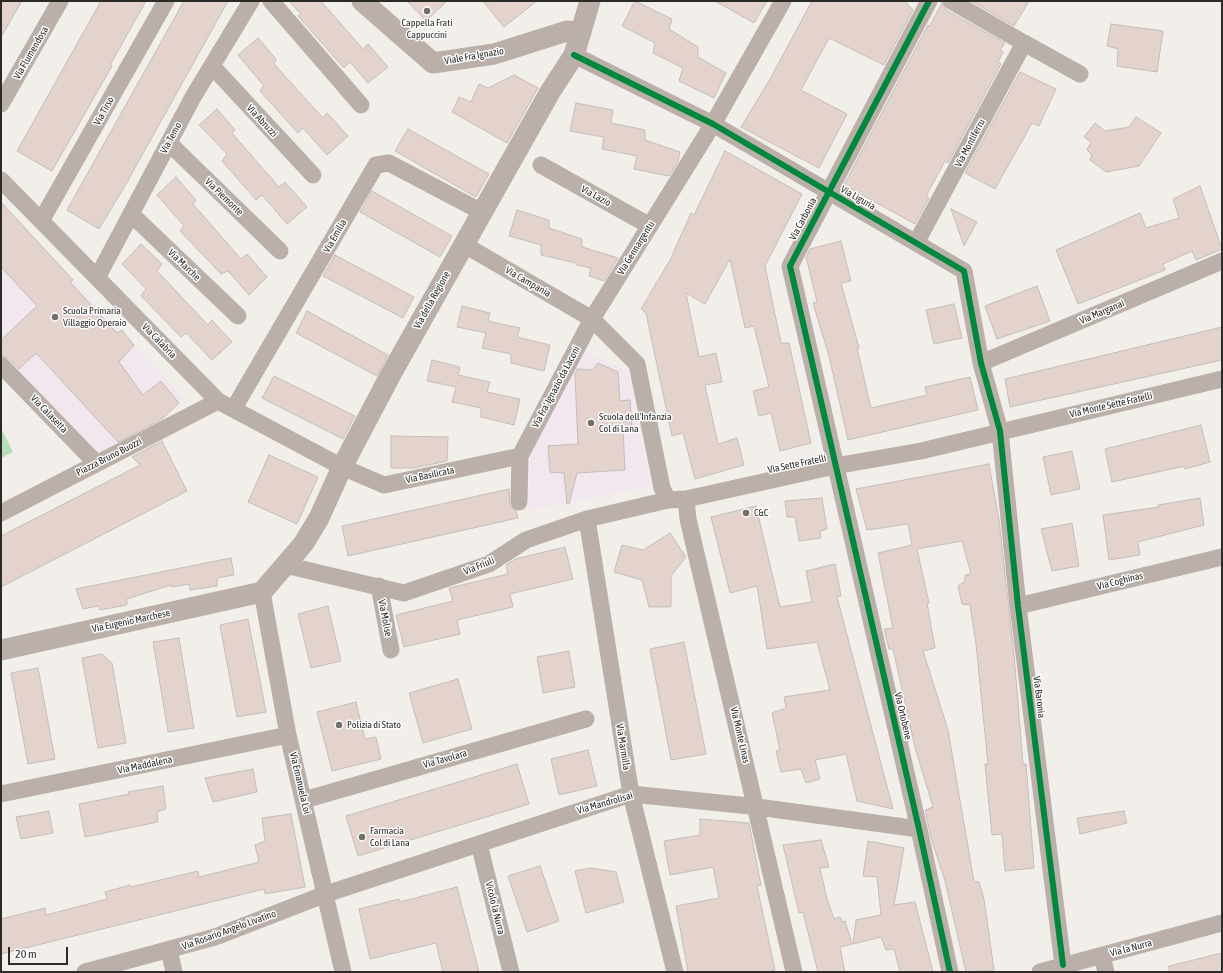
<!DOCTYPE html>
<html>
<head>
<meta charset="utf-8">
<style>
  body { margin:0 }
  #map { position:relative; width:1223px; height:973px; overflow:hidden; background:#f2efea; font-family:"Asap Condensed",sans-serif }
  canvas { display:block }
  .frame { position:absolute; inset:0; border:2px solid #2d2b28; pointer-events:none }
  .scale { position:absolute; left:8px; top:947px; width:60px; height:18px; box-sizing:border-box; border:2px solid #2d2b28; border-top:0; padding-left:5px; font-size:12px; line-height:14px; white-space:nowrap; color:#2d2b28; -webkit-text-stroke:3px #fff; paint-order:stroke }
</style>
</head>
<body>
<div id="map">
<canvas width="1223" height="973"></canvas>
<div class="frame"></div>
<div class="scale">20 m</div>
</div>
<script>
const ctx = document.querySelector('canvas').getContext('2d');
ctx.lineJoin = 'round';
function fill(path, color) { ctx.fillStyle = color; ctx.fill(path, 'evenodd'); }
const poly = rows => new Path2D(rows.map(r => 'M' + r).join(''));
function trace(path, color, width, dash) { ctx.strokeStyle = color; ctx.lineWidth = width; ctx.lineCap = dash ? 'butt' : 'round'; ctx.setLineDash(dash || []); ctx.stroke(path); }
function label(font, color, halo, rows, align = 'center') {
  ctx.font = font + ' "Asap Condensed",sans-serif'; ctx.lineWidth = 3; ctx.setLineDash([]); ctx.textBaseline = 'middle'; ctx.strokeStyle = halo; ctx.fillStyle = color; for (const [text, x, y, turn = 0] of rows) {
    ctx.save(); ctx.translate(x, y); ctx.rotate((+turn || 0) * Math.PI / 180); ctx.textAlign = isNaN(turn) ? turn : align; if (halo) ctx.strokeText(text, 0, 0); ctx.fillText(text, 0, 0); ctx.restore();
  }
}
fill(poly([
  [1,212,73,280,184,398,151,429,122,446,96,454,1,355],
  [585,352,628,371,651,486,528,510,531,451,557,395]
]), '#f2e7ee');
fill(poly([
  [1,428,13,452,1,458]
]), '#b8e0b8');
const building = poly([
  [1,1,22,1,1,37,1,1],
  [101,1,146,1,110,65,112,66,52,171,17,151,101,1],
  [184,1,228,1,126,184,99,229,67,210,184,1],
  [289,1,321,1,363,49,368,44,388,67,368,83,350,62,344,68,298,16,301,14,289,1],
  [407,1,447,1,426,21,407,1],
  [483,1,537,1,504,27,483,1],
  [635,1,672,19,669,29,698,47,698,57,726,73,714,98,679,81,683,68,653,53,655,43,622,26,635,1],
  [715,1,767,1,754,23,715,1],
  [812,1,905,1,913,10,884,65,829,38,801,90,847,114,819,168,741,127,770,79,812,1],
  [971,1,1029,1,1014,26,971,1],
  [942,3,946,10,1005,43,1000,50,1003,52,998,62,1001,64,948,163,945,161,926,196,929,198,915,224,844,185,928,25,929,27,942,3],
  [1111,24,1163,31,1157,72,1117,66,1118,49,1107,46,1111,24],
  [258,38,276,59,274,64,323,118,327,113,348,136,327,155,303,128,298,133,260,91,264,86,238,55,258,38],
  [1020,72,1056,89,1039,126,1032,123,995,189,965,173,1020,72],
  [514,75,538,88,507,143,452,112,459,97,471,102,479,84,488,88,514,75],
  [576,103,613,110,611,123,645,130,645,140,680,152,678,162,669,176,634,169,637,156,602,149,604,137,570,131,576,103],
  [217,109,235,130,232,133,279,187,285,182,307,207,287,224,262,195,256,200,222,161,227,154,199,125,217,109],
  [1136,117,1161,133,1139,166,1106,172,1090,160,1092,155,1087,150,1091,142,1084,137,1095,123,1105,131,1129,127,1136,117],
  [408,129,489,174,476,197,395,151,408,129],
  [725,151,802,194,765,266,781,343,789,343,811,443,780,451,771,413,759,416,753,391,769,387,754,326,745,328,730,259,705,304,686,293,699,357,716,353,722,382,705,385,718,444,737,438,744,465,695,479,683,433,672,436,646,313,641,309,670,260,691,213,694,215,725,151],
  [176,177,196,200,193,204,241,259,247,254,267,277,249,295,228,271,221,274,180,231,184,226,157,195,176,177],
  [1200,186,1222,249,1196,260,1192,251,1163,264,1165,270,1078,304,1056,250,1140,213,1146,228,1179,218,1173,199,1200,186],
  [372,191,452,236,440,257,360,212,372,191],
  [1,202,73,280,70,282,117,333,122,330,134,345,119,362,143,395,161,381,179,403,162,419,118,442,36,353,19,369,8,358,1,355,1,340,37,306,1,267,1,202],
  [951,209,977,222,964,246,951,209],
  [517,210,549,220,549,228,582,239,582,247,618,258,604,281,589,276,591,268,577,265,576,263,541,255,541,245,509,236,517,210],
  [841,241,851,281,841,283,859,348,857,348,871,408,927,395,925,387,970,377,978,410,848,440,829,356,813,303,817,302,806,257,810,249,841,241],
  [141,244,162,264,157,271,208,325,212,320,232,342,212,360,186,333,181,337,141,296,146,289,122,264,141,244],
  [335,255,414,297,403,318,323,276,335,255],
  [1037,286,1050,321,997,339,985,306,1037,286],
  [954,304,962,338,934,344,926,310,954,304],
  [462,306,490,313,488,321,520,328,517,337,550,345,544,371,511,363,511,354,482,348,486,333,457,327,462,306],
  [307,311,388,355,377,376,296,333,307,311],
  [1222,327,1222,360,1010,407,1005,379,1222,327],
  [432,360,460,367,458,375,490,382,487,392,520,399,514,425,481,417,481,408,452,402,456,387,427,381,432,360],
  [598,363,618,372,620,401,630,400,632,430,623,431,625,470,577,473,569,504,567,504,564,473,550,472,548,446,578,444,575,374,577,369,593,370,598,363],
  [274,376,355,416,343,439,262,398,274,376],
  [1201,425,1210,462,1185,469,1185,466,1112,482,1105,449,1201,425],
  [391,436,448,437,447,461,414,468,391,468,391,436],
  [162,441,187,491,1,587,1,536,140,465,132,457,162,441],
  [1072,451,1080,489,1051,495,1043,457,1072,451],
  [269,455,318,477,297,524,248,502,269,455],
  [989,464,999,520,1014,654,1023,764,1026,764,1034,868,1005,871,1002,834,992,835,985,764,988,764,976,644,970,605,962,604,958,586,965,581,965,575,971,574,962,541,917,549,929,603,927,603,935,648,923,651,948,730,974,882,979,882,984,899,994,970,966,972,945,881,931,838,925,810,933,807,915,747,893,649,889,649,884,629,893,628,878,553,912,545,908,524,867,530,856,489,989,464],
  [509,489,510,506,516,511,518,518,348,556,342,526,509,489],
  [822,498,827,529,820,531,821,538,799,541,795,517,787,517,785,501,822,498],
  [1200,498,1204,525,1138,542,1140,555,1109,560,1103,515,1159,507,1158,505,1200,498],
  [756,506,780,607,812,602,806,571,835,564,841,596,837,597,893,809,857,801,846,754,815,760,820,779,806,783,801,769,781,772,776,751,780,750,772,713,786,708,784,697,830,690,817,642,767,649,757,586,730,593,711,517,756,506],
  [1072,523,1079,566,1052,571,1041,529,1072,523],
  [670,533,686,557,671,576,671,607,649,607,642,580,614,572,622,545,643,550,670,533],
  [565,547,573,579,510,594,513,607,457,620,460,634,404,647,396,615,453,601,449,588,508,574,506,565,515,559,565,547],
  [231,558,234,575,217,578,217,586,190,590,189,584,172,587,171,585,127,599,127,605,100,610,98,606,83,609,76,589,231,558],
  [328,606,341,661,311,668,298,614,328,606],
  [248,619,266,712,237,717,220,625,248,619],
  [179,638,194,728,168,732,153,642,179,638],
  [684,642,706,754,671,760,650,649,684,642],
  [569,651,575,687,543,693,537,657,569,651],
  [102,654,112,663,126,743,98,748,82,658,102,654],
  [38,668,55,759,28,764,11,673,38,668],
  [458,679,472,729,423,743,409,693,458,679],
  [356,702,365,739,376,737,381,759,332,771,317,712,356,702],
  [588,750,597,786,559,795,551,759,588,750],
  [517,764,529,804,358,856,346,816,517,764],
  [253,769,257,792,213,802,205,778,253,769],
  [163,786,166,809,157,812,158,822,85,837,79,804,129,794,128,792,163,786],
  [49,811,53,833,21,839,16,817,49,811],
  [1124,811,1127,823,1080,834,1077,818,1124,811],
  [291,814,305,887,265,894,264,889,1,954,1,919,45,908,46,915,107,899,105,892,130,885,131,887,198,871,199,877,259,862,255,845,265,841,262,818,291,814],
  [700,819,749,823,761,885,757,886,775,970,765,972,688,972,676,906,719,898,713,867,670,875,664,841,700,835,700,819],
  [821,840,829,867,820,868,827,899,834,919,840,917,842,922,845,921,852,944,840,947,845,972,818,972,803,912,799,913,783,845,821,840],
  [868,841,904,848,894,905,915,902,933,972,900,972,894,949,886,950,881,937,853,944,856,920,881,915,877,877,863,876,868,841],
  [540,866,559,921,527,932,508,876,540,866],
  [591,868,616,872,624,902,586,913,575,871,591,868],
  [457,887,479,972,443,972,436,943,370,959,359,909,399,899,400,902,457,887],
  [1222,953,1222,972,1169,972,1169,966,1222,953]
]);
fill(building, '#e3d3cc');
trace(building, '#c2bebb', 1);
trace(poly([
  [271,1,361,105],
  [929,1,790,266,919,829,950,972],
  [1024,43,1080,74],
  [574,55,713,124,964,271,981,363,1000,431,1018,606,1063,965],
  [212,66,313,175],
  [1,104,60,1],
  [169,143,280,251],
  [541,165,650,226],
  [1,180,218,401,342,467,384,485,520,456],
  [131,214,238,316],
  [41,221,166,1],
  [916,243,1024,43,951,1],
  [463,244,592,319,637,364,662,488,668,500],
  [97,278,193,97,251,1],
  [981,363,1222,261],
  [1,365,96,463],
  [234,408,376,165,389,163,482,212],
  [686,499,688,519,794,972],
  [519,502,520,456,581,340,592,319,713,124,783,1],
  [1,513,218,401],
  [587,519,631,794,675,972],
  [285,565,404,593,489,564,526,540,587,519,668,500,686,499,835,466,921,451,1222,379],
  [379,586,391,650],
  [262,592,288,735,343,972],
  [1018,606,1222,557],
  [1,794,288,735],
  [304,800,586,719],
  [479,844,511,972],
  [169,950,174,972],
  [1102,956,1106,972],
  [85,972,215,937,326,894,631,794,750,806,919,829],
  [1040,972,1222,923]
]), '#bbb0a9', 17);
trace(poly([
  [362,1,433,63,494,54,567,31,581,33],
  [1,650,262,592,304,543,319,518,342,467,391,374,550,92,574,55,590,1]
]), '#bbb0a9', 21);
trace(poly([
  [929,1,790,266,919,829,950,972],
  [574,55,713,124,964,271,981,363,1000,431,1018,606,1063,965]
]), '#00873e', 6);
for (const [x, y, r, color] of [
  [427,11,4,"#72706c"],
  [55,317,4,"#72706c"],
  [591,423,4,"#72706c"],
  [746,513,4,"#72706c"],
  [339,725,4,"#72706c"],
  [362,837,4,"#72706c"]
]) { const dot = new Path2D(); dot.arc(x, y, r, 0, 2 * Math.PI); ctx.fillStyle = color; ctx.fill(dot); trace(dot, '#fff', 1.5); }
label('10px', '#2d2b28', '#fff', [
  ["Cappella Frati",427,23,"center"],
  ["Cappuccini",427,35,"center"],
  ["Scuola Primaria",63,311],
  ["Villaggio Operaio",63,323],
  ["Scuola dell'Infanzia",599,417],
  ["Col di Lana",599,429],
  ["C&C",754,513],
  ["Polizia di Stato",347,725],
  ["Farmacia",370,831],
  ["Col di Lana",370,843]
], 'left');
label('10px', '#2d2b28', '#fff', [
  ["Via Flumendosa",31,53,-60],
  ["Viale Fra Ignazio",474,56,-10],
  ["Via Tirso",104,111,-61],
  ["Via Abruzzi",262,121,47],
  ["Via Temo",171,138,-62],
  ["Via Montiferru",970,143,-62],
  ["Via Lazio",596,196,29],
  ["Via Piemonte",224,197,44],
  ["Via Liguria",858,198,30],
  ["Via Carbonia",803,219,-62],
  ["Via Emilia",335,236,-60],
  ["Via Gennargentu",636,248,-58],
  ["Via Marche",184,265,44],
  ["Via Campania",528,282,30],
  ["Via della Regione",432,300,-61],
  ["Via Marganai",1102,312,-23],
  ["Via Calabria",159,341,46],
  ["Via Fra' Ignazio da Laconi",556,387,-62],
  ["Via Monte Sette Fratelli",1111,405,-13],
  ["Via Calasetta",49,414,46],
  ["Piazza Bruno Buozzi",109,457,-27],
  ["Via Sette Fratelli",797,464,-12],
  ["Via Basilicata",430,475,-12],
  ["Via Friuli",479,566,-22],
  ["Via Coghinas",1120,581,-14],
  ["Via Molise",385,618,79],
  ["Via Eugenio Marchese",131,621,-12],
  ["Via Baronia",1039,697,83],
  ["Via Ortobene",903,716,77],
  ["Via Monte Linas",740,735,77],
  ["Via Marmilla",623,747,81],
  ["Via Tavolara",445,759,-16],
  ["Via Maddalena",145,765,-12],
  ["Via Emanuela Loi",300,783,77],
  ["Via Mandrolisai",605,803,-16],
  ["Vicolo la Nurra",495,908,76],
  ["Via Rosario Angelo Livatino",229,930,-20],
  ["Via la Nurra",1131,948,-15]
]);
</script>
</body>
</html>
